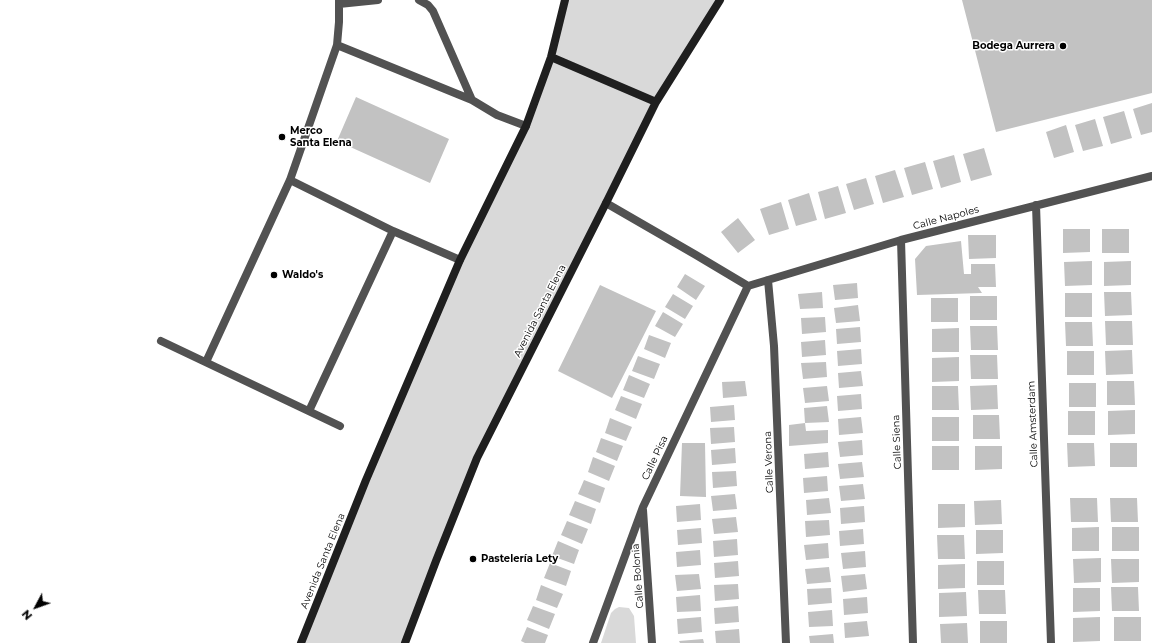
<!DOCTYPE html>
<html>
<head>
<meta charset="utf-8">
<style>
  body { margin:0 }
  #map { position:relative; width:1152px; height:643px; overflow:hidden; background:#fff; font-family:Montserrat,sans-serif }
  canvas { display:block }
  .north { position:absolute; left:16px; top:587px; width:40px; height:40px; -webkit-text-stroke:3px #fff; paint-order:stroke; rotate:229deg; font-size:11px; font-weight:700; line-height:16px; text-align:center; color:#000 }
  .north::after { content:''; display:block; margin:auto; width:14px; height:18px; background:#000; clip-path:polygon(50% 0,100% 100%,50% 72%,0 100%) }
</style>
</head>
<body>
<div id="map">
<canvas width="1152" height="643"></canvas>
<div class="north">N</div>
</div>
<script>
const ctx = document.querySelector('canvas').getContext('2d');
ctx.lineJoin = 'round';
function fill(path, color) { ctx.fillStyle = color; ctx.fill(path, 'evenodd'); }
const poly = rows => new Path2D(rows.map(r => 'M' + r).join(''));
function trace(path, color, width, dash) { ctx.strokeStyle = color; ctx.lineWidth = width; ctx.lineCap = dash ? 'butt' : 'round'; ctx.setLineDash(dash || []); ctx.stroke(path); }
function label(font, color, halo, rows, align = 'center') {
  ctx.font = font + ' Montserrat,sans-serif'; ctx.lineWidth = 3; ctx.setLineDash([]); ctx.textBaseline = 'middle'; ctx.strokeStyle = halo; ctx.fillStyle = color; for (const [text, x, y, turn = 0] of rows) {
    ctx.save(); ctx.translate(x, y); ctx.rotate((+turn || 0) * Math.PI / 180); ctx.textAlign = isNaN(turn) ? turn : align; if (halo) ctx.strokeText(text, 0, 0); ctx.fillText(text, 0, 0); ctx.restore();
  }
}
fill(poly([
  [565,0,720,0,656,102,477,458,405,643,301,643,460,260,526,126],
  [619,607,629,608,634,616,636,643,601,643,611,613,615,609]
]), '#d9d9d9');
fill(poly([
  [962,0,1152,0,1152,93,996,132],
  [356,97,449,139,430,183,337,141],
  [1152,103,1152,132,1141,135,1133,109],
  [1124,111,1132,138,1111,144,1103,117],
  [1095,119,1103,146,1083,151,1075,125],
  [1066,125,1074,152,1054,158,1046,132],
  [984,148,992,175,971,181,963,154],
  [954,155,961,182,941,188,933,161],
  [925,162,933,189,912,195,904,168],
  [895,170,904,197,883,203,875,176],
  [866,178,874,204,854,210,846,184],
  [838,186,846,213,825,219,818,192],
  [809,193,817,220,796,226,788,200],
  [781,202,789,229,769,235,760,209],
  [738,218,755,240,738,253,721,232],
  [1063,229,1090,229,1090,252,1063,253],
  [1102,229,1129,229,1129,253,1102,253],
  [968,235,996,235,996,258,969,259],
  [961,241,964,274,971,274,971,264,995,264,996,287,978,287,982,293,917,295,915,259,926,246],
  [1092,261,1092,285,1065,286,1064,262],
  [1131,261,1131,285,1104,286,1104,262],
  [685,274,705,286,696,300,677,287],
  [857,283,858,298,835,300,833,285],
  [600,285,656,311,612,398,558,371],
  [822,292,823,308,800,309,798,294],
  [1104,292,1131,292,1132,315,1105,316],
  [1065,293,1092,293,1092,317,1065,317],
  [673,294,693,306,685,319,665,307],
  [970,296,997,296,997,320,970,320],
  [931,298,958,298,958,322,931,322],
  [858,305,860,321,836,323,834,308],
  [663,312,683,324,675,337,655,326],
  [825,317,826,332,802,334,801,318],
  [1105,321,1132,321,1133,345,1106,345],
  [1065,322,1092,322,1093,346,1066,346],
  [970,326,997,326,998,350,971,350],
  [860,327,861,342,837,344,836,329],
  [959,328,959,352,932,352,932,329],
  [649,335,671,343,665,358,644,349],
  [825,340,826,355,802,357,801,342],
  [861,349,862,364,838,366,837,351],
  [1132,350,1133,374,1106,375,1105,351],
  [1067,351,1094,351,1094,375,1067,375],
  [970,355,997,355,998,379,971,379],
  [638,356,660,364,654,379,632,371],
  [959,357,959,381,932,382,932,358],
  [826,362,827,377,803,379,801,363],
  [861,371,863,386,839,388,838,373],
  [629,375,650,384,644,398,623,390],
  [745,381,747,396,723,398,722,382],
  [1107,381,1134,381,1135,405,1107,405],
  [1069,383,1096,383,1096,407,1069,407],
  [997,385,998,409,971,410,970,386],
  [827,386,829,401,805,403,803,388],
  [932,386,958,386,959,410,932,410],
  [861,394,862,409,838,411,837,396],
  [621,396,642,404,636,419,615,410],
  [734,405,735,420,711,422,710,407],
  [827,406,829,422,805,423,804,408],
  [1135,410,1135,434,1108,435,1108,411],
  [1068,411,1095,411,1095,435,1068,435],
  [973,415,999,415,1000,439,973,439],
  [861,417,863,433,839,435,838,419],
  [932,417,959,417,959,441,932,441],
  [610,418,632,427,626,441,605,433],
  [805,423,806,431,828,430,828,443,789,446,789,425],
  [734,427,735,442,711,444,710,428],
  [601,438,623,446,617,461,596,452],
  [862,440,863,455,840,457,838,442],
  [682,443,705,443,706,497,680,496],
  [1067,443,1094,443,1095,466,1068,467],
  [1110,443,1137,443,1137,467,1110,467],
  [932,446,959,446,959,470,932,470],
  [975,446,1002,446,1002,469,975,470],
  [735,448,736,463,712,465,711,450],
  [828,452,829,467,805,469,804,454],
  [593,457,615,466,609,481,588,472],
  [862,462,864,477,840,479,838,464],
  [736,471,737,486,713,488,712,472],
  [827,476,828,491,804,493,803,478],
  [584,480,605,488,600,503,578,494],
  [863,484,865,499,841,501,839,486],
  [735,494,737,509,713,511,711,496],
  [829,498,831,513,807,515,806,500],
  [1070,498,1097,498,1098,522,1071,522],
  [1110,498,1137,498,1138,522,1111,522],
  [1001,500,1002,524,975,525,974,501],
  [575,501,596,509,591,524,569,515],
  [700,504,701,520,677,522,676,506],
  [938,504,965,504,965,527,938,528],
  [864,506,865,522,841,524,840,508],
  [736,517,738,532,714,534,712,519],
  [829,520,830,535,806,537,805,521],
  [567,521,588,529,582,544,561,535],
  [1099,527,1099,551,1072,551,1072,528],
  [1112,527,1139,527,1139,551,1112,551],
  [701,528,702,543,678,545,677,530],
  [863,529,864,544,840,546,839,531],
  [976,530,1003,530,1003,553,976,554],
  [937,535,964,535,965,559,938,559],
  [737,539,738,555,714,557,713,541],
  [558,541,579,550,574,564,552,556],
  [828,543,829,558,806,560,804,545],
  [700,550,701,565,677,567,676,552],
  [865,551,866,567,843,569,841,553],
  [1101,558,1101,582,1074,583,1073,559],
  [1111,559,1139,559,1139,582,1112,583],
  [738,561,739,576,715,578,714,563],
  [977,561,1004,561,1004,585,977,585],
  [550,563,571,571,566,586,544,578],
  [965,564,965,588,938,589,938,565],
  [829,567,831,582,807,584,805,569],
  [699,574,701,589,677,591,675,575],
  [865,574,867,589,843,592,841,576],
  [738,584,739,599,715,601,714,585],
  [541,585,563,594,557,608,536,600],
  [1111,587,1138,587,1139,611,1112,611],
  [831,588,832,603,808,605,807,589],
  [1073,588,1100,588,1100,611,1073,612],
  [978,590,1005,590,1006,614,979,614],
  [966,592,967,616,939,617,939,593],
  [700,595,701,611,677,612,676,597],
  [867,597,868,613,844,615,843,599],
  [533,606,555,614,549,629,527,620],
  [738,606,739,622,715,624,714,608],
  [832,610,833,626,809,627,808,612],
  [701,617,702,632,678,634,677,619],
  [1100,617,1100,641,1073,642,1073,618],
  [1114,617,1141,617,1141,641,1114,641],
  [867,621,869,636,845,638,844,623],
  [980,621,1007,621,1007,643,980,643],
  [967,623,968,643,941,643,940,624],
  [527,627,548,635,545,643,525,643,521,641],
  [739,629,740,643,716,643,715,631],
  [833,634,834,643,810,643,809,636],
  [703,639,704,643,680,643,679,641]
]), '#c2c2c2');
trace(poly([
  [419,0,428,5,433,11,472,100],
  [339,4,378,0],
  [337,45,472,100,497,115,526,126],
  [290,180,393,231,460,260],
  [161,341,340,426],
  [206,362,290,180,337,45,339,22,339,0],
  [309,411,393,231]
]), '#525252', 8);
trace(poly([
  [606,203,696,255,748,286],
  [1036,205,1051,643],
  [901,240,913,643],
  [768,280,774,346,786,643],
  [748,286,901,240,1152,176],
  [643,510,652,643],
  [593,643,643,507,748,286]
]), '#525252', 8);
trace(poly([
  [551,57,656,102],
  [301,643,366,480,460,260,526,126,551,57,565,0],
  [405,643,436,561,477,458,606,203,656,102,720,0]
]), '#1f1f1f', 8);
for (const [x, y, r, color] of [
  [1063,46,4,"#000"],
  [282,137,4,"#000"],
  [274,275,4,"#000"],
  [473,559,4,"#000"]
]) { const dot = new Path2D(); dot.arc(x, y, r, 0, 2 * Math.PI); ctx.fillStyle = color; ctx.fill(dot); trace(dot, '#fff', 1.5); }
label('bold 10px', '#000', '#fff', [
  ["Bodega Aurrera",1055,46,"right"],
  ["Merco",290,131],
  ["Santa Elena",290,143],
  ["Waldo's",282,275],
  ["Pastelería Lety",481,559]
], 'left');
label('10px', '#000', '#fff', [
  ["Calle Napoles",946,218,-15],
  ["Avenida Santa Elena",540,311,-63],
  ["Calle Amsterdam",1033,424,-92],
  ["Calle Siena",897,442,-92],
  ["Calle Pisa",655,458,-65],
  ["Calle Verona",769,462,-92],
  ["Avenida Santa Elena",323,561,-68],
  ["Calle Bolonia",638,576,-94]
]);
</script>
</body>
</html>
